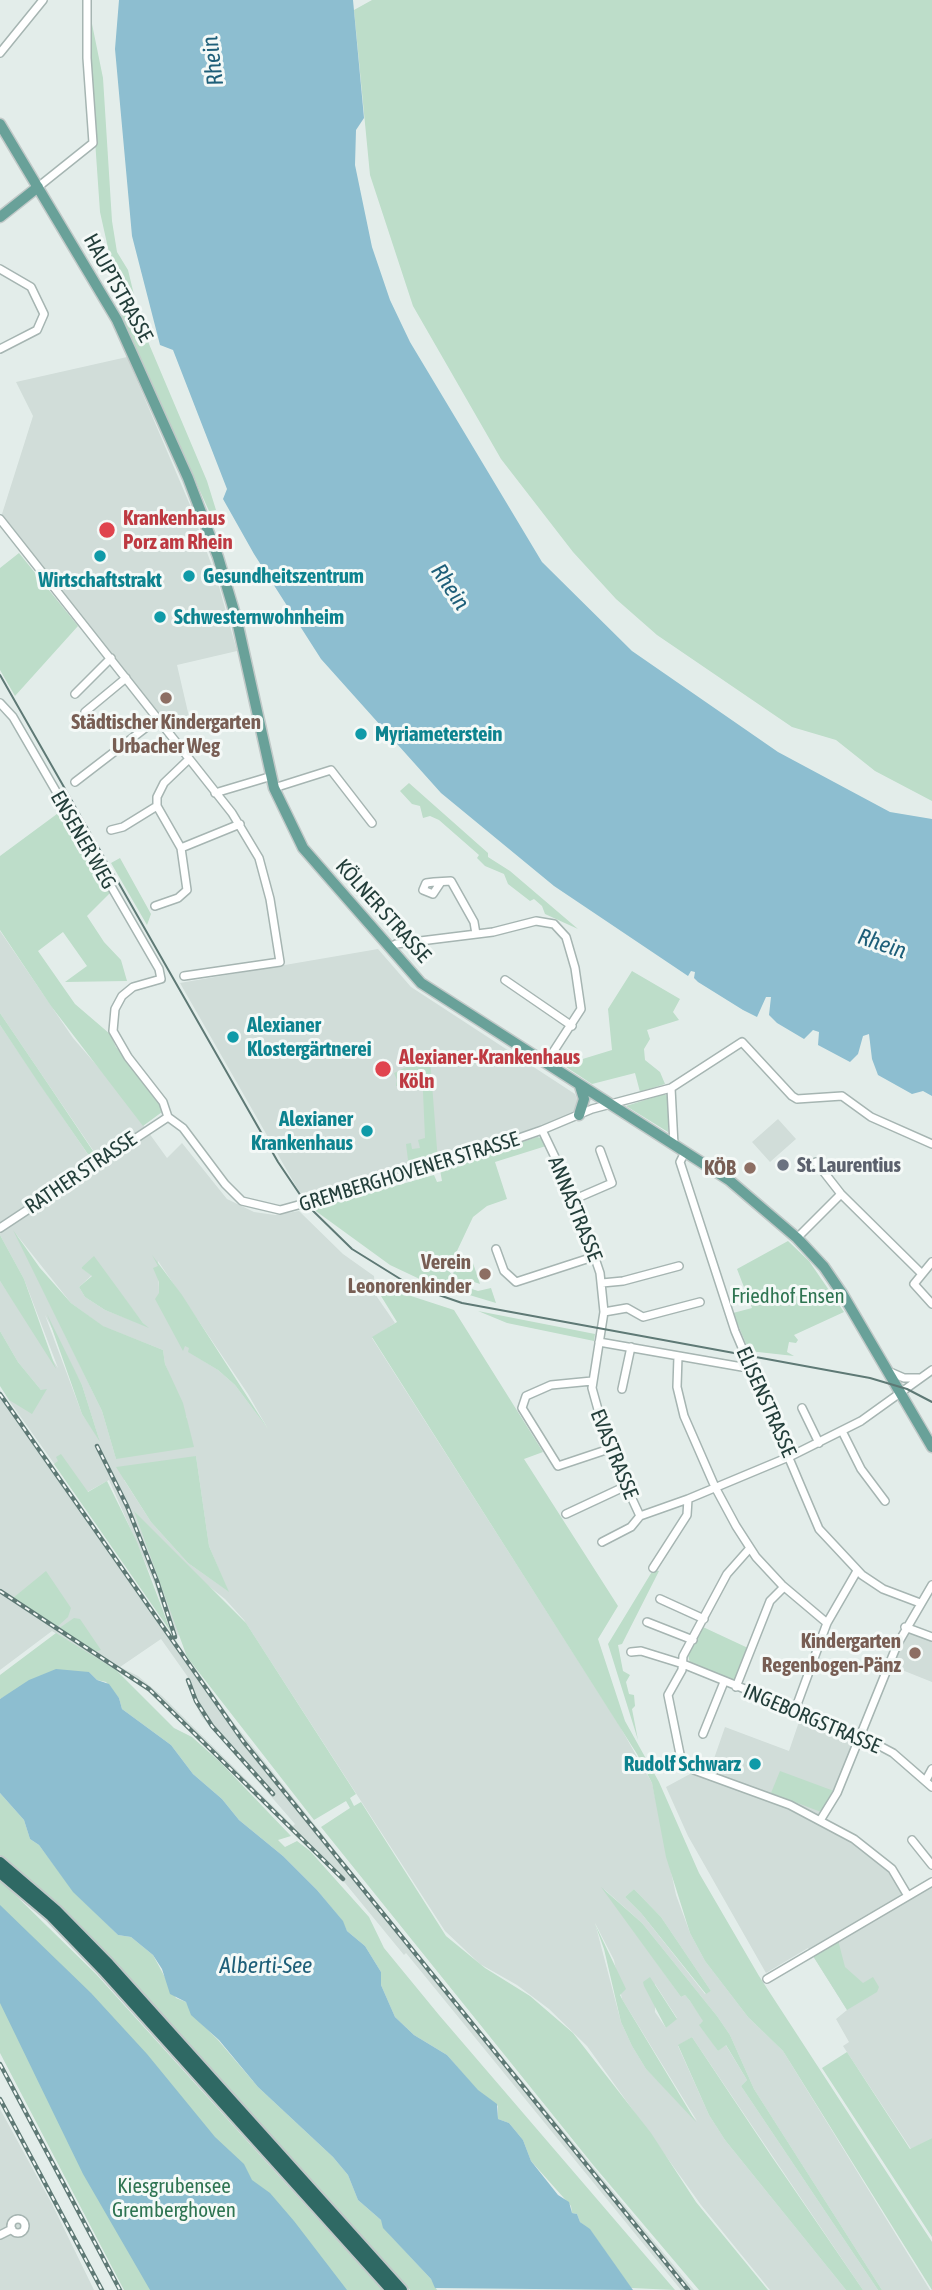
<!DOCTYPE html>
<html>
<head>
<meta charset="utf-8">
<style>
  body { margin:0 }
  canvas { display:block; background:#e3edea }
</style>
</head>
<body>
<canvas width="932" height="2290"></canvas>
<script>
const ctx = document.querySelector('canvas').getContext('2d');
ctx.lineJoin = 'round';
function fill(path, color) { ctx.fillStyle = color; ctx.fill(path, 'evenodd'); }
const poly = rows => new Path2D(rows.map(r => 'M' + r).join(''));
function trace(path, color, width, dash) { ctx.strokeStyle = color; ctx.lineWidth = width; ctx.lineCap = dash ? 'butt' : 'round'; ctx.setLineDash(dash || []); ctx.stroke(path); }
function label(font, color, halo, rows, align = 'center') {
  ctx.font = font + ' "Asap Condensed",sans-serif'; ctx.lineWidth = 6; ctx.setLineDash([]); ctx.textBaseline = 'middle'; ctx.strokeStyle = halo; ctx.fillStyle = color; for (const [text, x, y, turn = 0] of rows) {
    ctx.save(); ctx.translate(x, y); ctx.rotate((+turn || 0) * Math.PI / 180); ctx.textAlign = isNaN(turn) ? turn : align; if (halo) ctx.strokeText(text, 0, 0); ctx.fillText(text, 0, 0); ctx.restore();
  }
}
fill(poly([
  [127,357,190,505,218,583,237,651,177,665,190,721,168,726,2,514,33,416,16,382],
  [0,931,73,1038,118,1090,167,1158,182,1143,227,1199,254,1212,275,1215,299,1211,343,1254,374,1276,375,1294,395,1323,372,1338,619,1725,652,1783,676,1895,690,1933,705,1961,748,2017,783,2051,930,2290,882,2290,754,2089,730,2035,717,2016,642,1923,604,1889,681,1997,685,1995,690,2001,704,2021,700,2024,718,2051,725,2044,747,2080,741,2086,878,2290,863,2290,692,2037,678,2046,709,2115,725,2140,846,2290,770,2290,701,2205,587,2046,549,2009,517,1985,480,1964,445,1931,244,1620,225,1599,173,1558,135,1512,180,1635,173,1637,153,1580,109,1480,78,1497,0,1388,9,1400,41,1390,18,1362,0,1331,0,1281,58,1368,24,1279,0,1235,0,1025,91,1159,97,1156,0,1013],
  [16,1234,71,1303,102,1326,163,1350,165,1364,187,1418,116,1459,102,1411],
  [94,1259,143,1323,146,1326,105,1310,85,1297,79,1287,92,1275,81,1268],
  [158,1261,248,1394,268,1429,235,1385,218,1370,189,1352,190,1348,185,1345,159,1293],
  [45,1315,82,1385,99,1439,82,1414],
  [196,1456,209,1546,228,1591,188,1563,151,1522,124,1480],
  [634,1889,661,1917,711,1991,705,1994,641,1913,625,1897],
  [595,1923,614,1960,622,1999,697,2121,646,2069,632,2046,621,2022],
  [655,1984,677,2018,666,2028,655,2012],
  [378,949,411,987,575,1094,579,1104,574,1111,546,1123,440,1164,301,1195,180,983],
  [778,1119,796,1139,770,1162,752,1142],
  [0,1390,233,1722,404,1937,694,2290,681,2290,406,1953,404,1955,345,1883,176,1716,144,1688,52,1631,0,1670],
  [161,1639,190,1680,186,1682,201,1716,295,1824,293,1826,162,1696,138,1676,120,1667],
  [911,1631,932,1640,932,1682,892,1666,906,1633],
  [801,1716,853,1736,855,1741,820,1820,891,1869,909,1899,932,1886,932,2138,911,2149,843,2046,849,2042,836,2019,847,2010,808,1948,766,1973,688,1836,666,1787,690,1774,709,1773,725,1727,789,1751],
  [0,2109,52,2204,94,2290,0,2290]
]), '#d1ddd9');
fill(poly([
  [372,0,932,0,932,801,875,771,836,740,792,727,657,635,616,599,573,552,501,459,413,306,370,175,354,10],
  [91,19,103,78,112,221,117,252,128,270,135,299,120,302,100,212,92,97],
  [131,302,136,303,149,344,207,481,216,510,209,511,122,318,120,304],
  [19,553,78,626,15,696,0,670,0,568],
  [409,783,488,853,488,857,510,871,578,929,545,914,542,906,534,899,530,901,508,884,504,874,485,866,477,858,479,855,439,820,430,816,423,818,420,806,412,804,400,791],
  [61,811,111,892,87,916,104,942,121,960,127,981,65,982,87,966,63,932,38,951,75,1004,110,1034,116,1047,160,1101,162,1112,143,1126,51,1006,0,930,0,856],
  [120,858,151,914,147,925,111,863],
  [632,971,680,999,673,1012,679,1020,647,1030,650,1039,644,1049,645,1060,660,1072,665,1084,640,1092,635,1073,592,1084,563,1065,612,1050,608,1009],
  [0,1013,44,1078,97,1157,92,1160,38,1082,0,1025],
  [430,1058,438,1162,404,1172,408,1160,406,1144,411,1143,412,1149,420,1148,418,1140,425,1138,423,1092,421,1082,396,1086,397,1080,394,1073,408,1066,418,1062,422,1064,424,1059],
  [664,1094,668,1096,668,1132,626,1106],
  [537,1137,542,1138,546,1146,495,1162,507,1199,487,1206,473,1217,448,1270,453,1276,454,1269,473,1263,480,1284,468,1280,457,1284,478,1291,491,1288,496,1303,426,1282,390,1265,313,1209,434,1175,437,1182,442,1181,440,1170],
  [13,1230,40,1268,71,1303,103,1326,163,1350,165,1364,183,1403,194,1447,116,1459,102,1411],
  [0,1235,24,1279,56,1369,0,1281],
  [788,1241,809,1261,844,1312,794,1335,798,1340,796,1343,789,1342,787,1352,794,1356,749,1351,733,1313,752,1308,737,1269],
  [152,1255,182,1295,268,1429,235,1385,218,1370,188,1352,189,1348,185,1346,183,1351,155,1299,159,1293,159,1282,153,1268,158,1266],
  [94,1256,143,1323,149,1328,105,1310,85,1297,79,1287,92,1276,81,1268],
  [385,1283,408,1295,454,1310,543,1452,524,1459,618,1606,598,1639,625,1721,659,1782,699,1873,759,1976,932,2242,932,2290,783,2051,748,2017,705,1961,690,1933,666,1857,652,1783,637,1754,372,1337,397,1322,381,1296],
  [478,1311,595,1334,594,1341,507,1323],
  [47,1314,82,1385,100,1442,82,1414],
  [0,1331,18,1362,41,1390,47,1389,32,1414,9,1400,0,1386],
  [61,1454,88,1492,107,1481,137,1542,171,1632,54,1464,58,1461,56,1457],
  [196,1456,209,1546,229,1592,188,1563,151,1522,116,1467],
  [134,1511,246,1623,356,1794,350,1798,354,1806,361,1802,446,1936,485,1968,530,1996,573,2033,651,2133,696,2202,768,2290,699,2290,594,2166,321,1827,350,1808,346,1801,314,1820,187,1657],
  [653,1570,659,1571,622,1644,618,1645,623,1671,630,1675,626,1682,629,1694,634,1695,635,1706,632,1709,638,1740,608,1644],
  [46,1571,71,1608,68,1617,57,1627,13,1598],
  [74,1618,80,1619,101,1650,95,1652,58,1629],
  [703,1627,748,1648,736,1678,730,1681,690,1663,688,1655],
  [56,1633,116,1670,174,1728,192,1737,221,1763,291,1836,278,1840,285,1847,297,1841,310,1851,369,1917,384,1948,439,2015,675,2290,631,2288,591,2231,580,2222,577,2214,572,2213,571,2206,531,2161,523,2140,509,2123,498,2119,498,2106,478,2091,447,2055,414,2035,395,2017,381,1985,381,1972,365,1946,347,1931,341,1919,317,1890,283,1856,239,1820,222,1799,193,1774,171,1745,122,1709,119,1698,106,1682,97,1680,89,1672,39,1677,0,1699,0,1675],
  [780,1771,834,1791,821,1812,771,1793],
  [0,1793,24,1820,30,1839,39,1845,74,1892,118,1935,131,1937,153,1955,176,1998,186,2002,193,2015,218,2040,258,2087,333,2157,348,2175,358,2200,381,2220,390,2235,431,2279,437,2290,410,2290,58,1906,0,1855],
  [0,1880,96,1974,382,2290,124,2290,0,2053],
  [601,1887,642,1923,717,2016,730,2035,754,2089,882,2290,878,2290,741,2086,747,2080,726,2045,718,2051,699,2025,703,2021,690,2001,685,1995,681,1997],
  [634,1889,661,1917,711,1991,706,1994,641,1913,625,1897],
  [595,1924,626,1989,620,1995,622,1999,696,2122,646,2069,632,2046,621,2022,604,1949],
  [838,1940,845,1967,863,1983,873,1977,879,1987,877,1992,847,2010,813,1956],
  [650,1977,677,2019,666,2028,644,1986,643,1982],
  [692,2037,772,2157,863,2290,846,2290,725,2140,709,2115,678,2045],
  [847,2052,910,2149,932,2138,932,2237,822,2068]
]), '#bdddc9');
fill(poly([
  [119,0,353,0,364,118,356,130,355,165,372,247,390,300,410,342,542,562,632,651,778,752,890,812,932,819,932,1096,923,1091,912,1094,878,1075,872,1059,869,1034,863,1036,858,1054,850,1062,818,1045,819,1032,813,1030,804,1039,777,1023,769,1015,771,997,766,997,757,1017,743,1010,698,982,694,978,695,972,691,971,688,976,554,886,441,793,321,659,254,554,223,499,227,489,173,350,160,345,132,236,115,49],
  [56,1669,89,1672,97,1680,109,1684,119,1698,122,1709,171,1745,193,1774,222,1799,239,1820,283,1856,317,1890,343,1921,347,1931,365,1946,381,1972,381,1985,395,2017,414,2035,447,2055,478,2090,497,2104,498,2119,509,2123,523,2140,531,2161,558,2195,569,2202,572,2213,577,2214,580,2222,590,2229,633,2290,435,2288,431,2279,383,2228,381,2220,358,2200,348,2175,333,2157,258,2087,219,2040,191,2015,186,2002,170,1994,162,1969,153,1955,131,1937,118,1935,73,1892,39,1845,30,1839,24,1820,0,1793,0,1699,29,1680],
  [0,1905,91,1993,147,2054,215,2137,244,2164,252,2180,270,2193,294,2221,347,2290,150,2290,83,2174,0,2003]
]), '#8dbed0');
const minor = poly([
  [0,53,43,0],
  [38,187,93,143,87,58,87,0],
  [0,269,31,287,44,314,37,330,0,349],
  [0,519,232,813,259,858,270,899,280,962,184,976],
  [75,694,111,658],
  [0,703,13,717,159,969,161,979,133,987,122,996,115,1009,113,1031,128,1057,163,1102,168,1117],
  [85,712,126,678],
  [75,782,157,719],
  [274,788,331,770,372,823],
  [215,793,272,776],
  [111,830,123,827,157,806],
  [181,848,157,806,157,797,164,783,188,760],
  [441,882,433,894,423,890,426,883,434,882,451,881,474,922,476,934],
  [155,906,178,898,187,890,181,848,240,824],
  [390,948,396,944,493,932,536,921,554,924,566,937,575,968,581,1009,546,1063],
  [505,980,572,1026],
  [671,1088,674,1145],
  [542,1130,575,1199,600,1273,604,1312,592,1388,609,1449,640,1516,688,1499],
  [685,1152,680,1162,735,1331,819,1529,862,1575,883,1589,920,1603],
  [816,1162,841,1194,921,1273],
  [575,1199,612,1183,600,1150],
  [0,1228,168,1117,183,1128,225,1184,242,1201,280,1210,436,1167,542,1130,592,1109,671,1088,742,1042,792,1096,797,1099,842,1096,871,1117,932,1144],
  [797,1238,841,1194],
  [496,1249,504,1271,516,1282,596,1256],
  [932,1262,914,1284,932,1304],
  [602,1283,623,1281,679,1266],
  [604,1312,627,1308,643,1317,700,1302],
  [599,1342,742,1367,749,1362],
  [678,1356,677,1387,684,1416,715,1487,736,1526,756,1557,782,1585,827,1623],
  [888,1371,904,1378,920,1378],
  [592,1381,551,1385,526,1396,522,1408,558,1466,609,1449],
  [622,1389,631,1347],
  [802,1408,819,1443],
  [842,1431,861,1469,885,1501],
  [566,1514,626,1486],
  [602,1542,631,1527,640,1516],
  [750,1548,727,1574,683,1656,682,1670,668,1695,681,1759,694,1770,790,1805,854,1839,892,1869,908,1896],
  [653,1568,687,1515,688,1499,791,1456,861,1421,932,1370],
  [660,1599,704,1619],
  [647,1622,693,1640],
  [905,1627,932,1637],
  [631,1652,641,1651,683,1664,861,1736,893,1753,932,1787],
  [736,1687,770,1601,784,1587],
  [795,1710,827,1623,857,1571],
  [703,1734,724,1682],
  [926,1780,932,1769],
  [821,1819,837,1793,897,1645,932,1585],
  [912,1840,932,1865],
  [767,1979,932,1882],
  '11 2226a7 7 0 1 1 14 0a7 7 0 1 1-14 0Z',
  [0,2235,12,2229]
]);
const major = poly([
  [0,124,117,320,188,478,218,557,237,621,274,788,303,848,421,983,729,1180,797,1238,824,1267,843,1295,932,1447],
  [0,217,38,187],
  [579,1115,584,1099,580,1086]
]);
const highway = poly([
  [0,1862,56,1910,109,1964,402,2290],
  [0,1873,51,1916,103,1970,391,2290]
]);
trace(minor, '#a6b5b2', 10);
trace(major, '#c1c9c8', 13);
trace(highway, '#c1c9c8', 14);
trace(minor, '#fff', 7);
trace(major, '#69a199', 10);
trace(highway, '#2f6964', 10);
trace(poly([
  [0,675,278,1162,307,1205,352,1249,410,1285,462,1303,870,1378,907,1389,932,1402]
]), '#5e7975', 2);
const rail = poly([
  [0,1394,243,1741,688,2290],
  [97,1446,127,1506,157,1581,175,1637],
  [0,1591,149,1689,343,1879],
  [188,1680,196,1701,212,1726,273,1794],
  [0,2064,120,2290],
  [0,2099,102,2290]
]);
trace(rail, '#5e7975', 4.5);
trace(rail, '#f4f9f7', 2, [5]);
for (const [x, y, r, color] of [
  [107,530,9,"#e0444e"],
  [100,556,7,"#0f9aa8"],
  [189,576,7,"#0f9aa8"],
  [160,617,7,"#0f9aa8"],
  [166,698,7,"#8d6e63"],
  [361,734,7,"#0f9aa8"],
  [233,1037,7,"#0f9aa8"],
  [383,1069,9,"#e0444e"],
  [367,1131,7,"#0f9aa8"],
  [783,1165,7,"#6b7280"],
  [750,1168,7,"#8d6e63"],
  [485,1274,7,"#8d6e63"],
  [915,1653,7,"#8d6e63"],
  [755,1764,7,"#0f9aa8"]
]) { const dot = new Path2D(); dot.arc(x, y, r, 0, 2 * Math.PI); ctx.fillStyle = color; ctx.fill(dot); trace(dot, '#f4f9f7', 2.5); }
label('21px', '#233e3a', '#f4f9f7', [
  ["HAUPTSTRASSE",118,288,61],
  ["ENSENER WEG",83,840,60],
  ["KÖLNER STRASSE",383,911,48],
  ["GREMBERGHOVENER STRASSE",409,1172,-17],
  ["RATHER STRASSE",81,1173,-34],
  ["ANNASTRASSE",575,1209,68],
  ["ELISENSTRASSE",766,1402,66],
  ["EVASTRASSE",614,1454,68],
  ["INGEBORGSTRASSE",812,1719,23]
]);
label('bold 21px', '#be3a42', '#f4f9f7', [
  ["Krankenhaus",123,518],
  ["Porz am Rhein",123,542],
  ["Alexianer-Krankenhaus",399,1057],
  ["Köln",399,1081]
], 'left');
label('bold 21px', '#0d838f', '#f4f9f7', [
  ["Gesundheitszentrum",203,576],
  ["Wirtschaftstrakt",100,580,"center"],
  ["Schwesternwohnheim",174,617],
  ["Myriameterstein",375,734],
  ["Alexianer",247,1025],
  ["Klostergärtnerei",247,1049],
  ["Alexianer",353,1119,"right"],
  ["Krankenhaus",353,1143,"right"],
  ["Rudolf Schwarz",741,1764,"right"]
], 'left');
label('bold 21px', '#785e54', '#f4f9f7', [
  ["Städtischer Kindergarten",166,722,"center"],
  ["Urbacher Weg",166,746,"center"],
  ["KÖB",736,1168],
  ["Verein",471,1262],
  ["Leonorenkinder",471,1286],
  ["Kindergarten",901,1641],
  ["Regenbogen-Pänz",901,1665]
], 'right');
label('bold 21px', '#5b616d', '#f4f9f7', [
  ["St. Laurentius",797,1165]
], 'left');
label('21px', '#2e7451', '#f4f9f7', [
  ["Friedhof Ensen",788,1296],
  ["Kiesgrubensee",174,2186],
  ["Gremberghoven",174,2210]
]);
label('italic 23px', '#1e5f79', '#f4f9f7', [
  ["Rhein",213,61,-97],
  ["Rhein",450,587,56],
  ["Rhein",882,944,19],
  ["Alberti-See",266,1966]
]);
</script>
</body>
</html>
